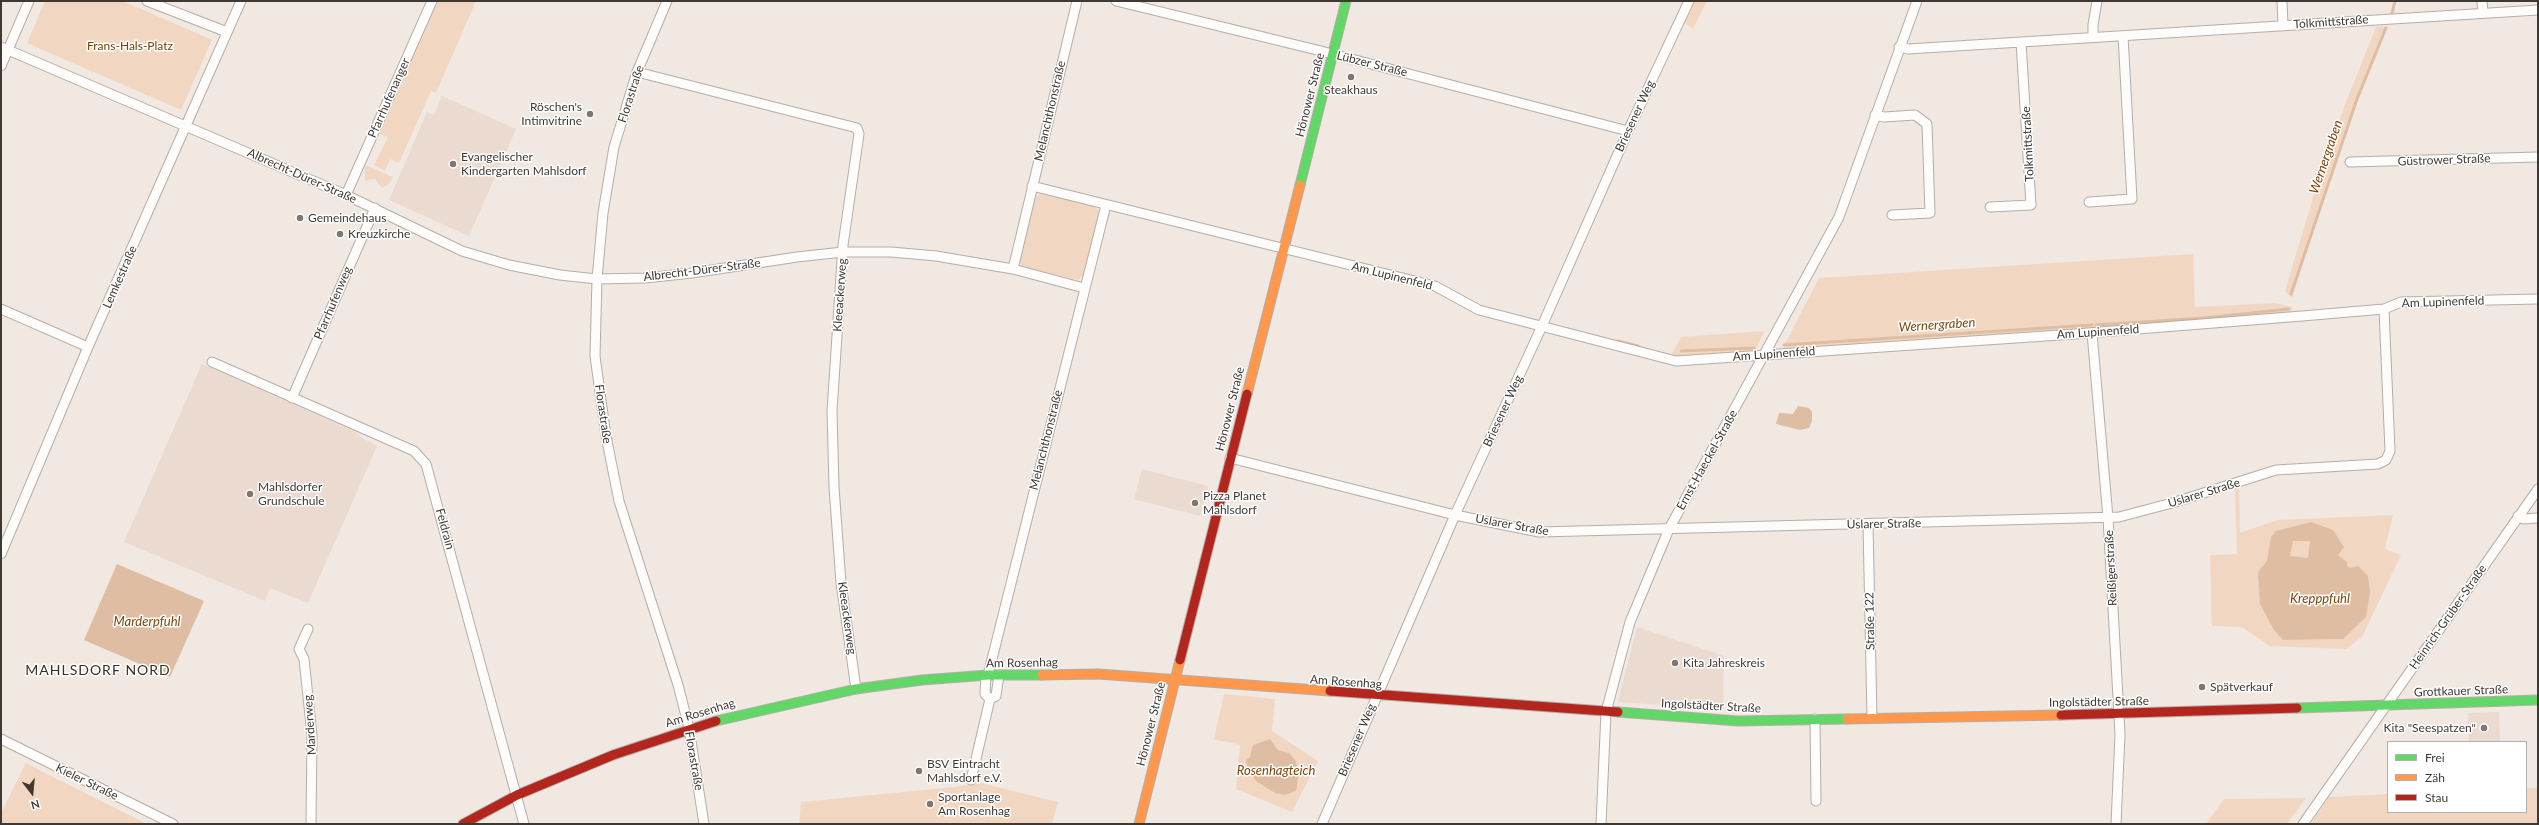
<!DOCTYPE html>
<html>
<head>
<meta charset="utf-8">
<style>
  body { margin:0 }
  #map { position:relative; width:2539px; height:825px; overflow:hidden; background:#f0e8e1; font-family:Lato,sans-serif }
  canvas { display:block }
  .frame { position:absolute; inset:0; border:2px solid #3f3934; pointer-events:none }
  .legend { position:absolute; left:2387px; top:741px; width:140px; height:72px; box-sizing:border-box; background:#fff; border:1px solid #b2b0ae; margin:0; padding:5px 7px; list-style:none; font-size:12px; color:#3f3934 }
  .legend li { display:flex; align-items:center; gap:8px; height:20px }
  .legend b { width:20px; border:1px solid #b2b0ae }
  .north { position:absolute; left:12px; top:773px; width:40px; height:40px; -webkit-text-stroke:3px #fff; paint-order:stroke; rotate:164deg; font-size:11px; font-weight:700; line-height:16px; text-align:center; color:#3f3934 }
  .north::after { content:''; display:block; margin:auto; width:14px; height:18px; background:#3f3934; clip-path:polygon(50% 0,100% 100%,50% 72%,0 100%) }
</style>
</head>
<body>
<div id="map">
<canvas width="2539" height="825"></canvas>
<div class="frame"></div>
<ul class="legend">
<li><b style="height:5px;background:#63d668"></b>Frei</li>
<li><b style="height:5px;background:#ff974d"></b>Zäh</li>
<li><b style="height:5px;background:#b3261e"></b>Stau</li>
</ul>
<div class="north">N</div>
</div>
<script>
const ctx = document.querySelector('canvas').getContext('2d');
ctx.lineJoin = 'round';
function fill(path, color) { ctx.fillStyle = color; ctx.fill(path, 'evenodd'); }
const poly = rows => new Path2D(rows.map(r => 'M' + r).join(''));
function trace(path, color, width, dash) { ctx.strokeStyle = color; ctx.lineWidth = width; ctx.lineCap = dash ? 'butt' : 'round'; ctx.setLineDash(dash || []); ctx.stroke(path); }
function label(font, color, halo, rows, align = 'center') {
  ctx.font = font + ' Lato,sans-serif'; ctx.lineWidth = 3; ctx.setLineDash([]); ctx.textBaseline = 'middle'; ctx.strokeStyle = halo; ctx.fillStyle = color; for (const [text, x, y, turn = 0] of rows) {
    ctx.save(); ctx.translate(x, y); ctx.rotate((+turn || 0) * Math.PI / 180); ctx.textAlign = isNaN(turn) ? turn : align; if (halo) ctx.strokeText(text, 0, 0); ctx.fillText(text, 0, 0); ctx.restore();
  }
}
fill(poly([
  [442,96,516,129,469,236,389,200,427,112,434,115],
  [202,364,356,432,360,437,377,446,308,603,270,588,265,601,124,542],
  [1142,469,1208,486,1200,516,1134,499],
  [1637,627,1724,656,1723,709,1618,702],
  [2499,712,2500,742,2469,742,2468,713]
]), '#eadacf');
fill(poly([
  [45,1,123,1,212,40,181,110,27,43],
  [438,1,476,1,436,93,431,91,399,163,390,159,385,171,374,165,388,137,379,134],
  [1695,1,1707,1,1693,29,1684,22],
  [2387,26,2350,117,2292,298,2285,291,2315,191,2344,107,2376,27],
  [365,165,393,177,389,184,382,188,375,179,365,181],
  [1040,194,1094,206,1098,210,1100,216,1084,274,1078,280,1021,266,1019,259,1033,200],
  [2193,254,2195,307,2275,303,2292,307,2291,313,2196,323,1782,350,1819,278],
  [1765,331,1754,353,1673,357,1672,354,1681,337],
  [2239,488,2240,533,2278,520,2393,515,2385,549,2401,555,2362,637,2346,649,2270,646,2242,627,2212,626,2210,555,2237,554,2235,489],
  [2311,522,2307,541,2293,541,2289,555,2312,566,2343,639,2283,640,2258,572],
  [1224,694,1275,699,1272,731,1318,761,1292,812,1236,789,1240,745,1214,739],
  [26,763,45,773,147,824,1,824,1,813],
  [981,783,1058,802,1052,824,799,824,801,802,955,787],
  [2526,788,2538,788,2538,824,2311,824,2329,797,2388,794,2388,812,2526,812],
  [2306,798,2287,824,2206,824,2224,799]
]), '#f1d7c2');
fill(poly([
  [1798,406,1809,408,1812,412,1812,421,1809,428,1800,430,1776,424,1779,413,1793,414],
  [2311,522,2333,530,2344,547,2338,555,2347,562,2347,566,2350,568,2358,566,2368,576,2370,592,2366,617,2343,639,2283,640,2274,630,2260,604,2258,572,2267,561,2271,537,2276,531],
  [2293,541,2310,541,2308,558,2290,556],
  [117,564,204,601,170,677,84,640],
  [1270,739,1278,750,1289,753,1295,760,1299,771,1296,791,1285,795,1275,793,1256,781,1248,769,1246,760,1250,757,1253,745]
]), '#debda2');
trace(poly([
  [2392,13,2395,1],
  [2291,294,2357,99,2386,28],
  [2096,325,2204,318,2289,309],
  [1618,341,1638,346],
  [1784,345,2092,325],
  [1681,351,1754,348]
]), '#debda2', 3);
const street = poly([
  [147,1,227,32],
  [667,1,637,72,614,147,603,213,597,279,595,356,606,436,619,501,678,685,689,728,704,824],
  [1116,1,1321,51,1628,131],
  [2282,1,2283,25],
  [2482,1,2483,12],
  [2093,37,2093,25,2097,1],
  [1,47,346,195,462,251,509,265,560,275,597,279,645,278,692,273,797,257,843,252,891,252,936,256,1013,269,1084,288],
  [1899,47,1908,49,2538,10],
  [1,66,29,1],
  [637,72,857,128,859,134,843,245,832,411,834,487,841,583,856,689],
  [1875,115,1884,117,1915,115,1927,124,1930,213,1892,215],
  [2350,162,2538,157],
  [1032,186,1435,286,1479,310,1676,361,2075,334,2302,316,2384,309,2401,302,2538,299],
  [346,195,432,1],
  [2089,202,2132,199,2123,36],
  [1990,207,2031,205,2021,42],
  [1013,269,1077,1],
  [1,309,88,347],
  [2092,333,2108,518,2120,734,2116,824],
  [212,362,414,451,426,464,524,824],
  [292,398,375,208],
  [1230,458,1455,515,1539,532,2119,517,2172,503,2276,470,2378,464,2386,460,2390,451,2384,309],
  [2518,516,2523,519,2538,518],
  [1868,524,1872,718],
  [1,554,88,347,241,1],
  [308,629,299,649,304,659,312,735,311,824],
  [986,675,985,694,990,699],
  [988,675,1106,205],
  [990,699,996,696,999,675],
  [1815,719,1816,801],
  [1,739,173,824],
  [971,780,990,699],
  [1322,824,1455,515,1542,326,1628,131,1689,1],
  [1601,824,1606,712,1630,622,1669,529,1839,217,1917,1],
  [2303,824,2538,489]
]);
const fast = poly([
  [1300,185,1346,1],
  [2297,708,2538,700],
  [1618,712,1738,721,1847,719],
  [716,721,856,689,922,680,988,675,1042,675]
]);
const slow = poly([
  [1247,394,1300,185],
  [1042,675,1098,674,1330,691],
  [1847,719,2061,715],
  [1139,824,1180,660]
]);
const jam = poly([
  [1180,660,1247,394],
  [1330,691,1618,712],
  [2061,715,2297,708],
  [463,824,517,795,613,755,716,721]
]);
trace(street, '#b4aea8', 11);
trace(fast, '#b4aea8', 11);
trace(slow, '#b4aea8', 11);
trace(jam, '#b4aea8', 11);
trace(street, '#fdfcfa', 9);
trace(fast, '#63d668', 9);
trace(slow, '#ff974d', 9);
trace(jam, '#b3261e', 9);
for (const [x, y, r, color] of [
  [1351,77,4,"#7d7671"],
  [590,114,4,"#7d7671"],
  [453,164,4,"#7d7671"],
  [300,218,4,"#7d7671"],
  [340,234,4,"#7d7671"],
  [250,494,4,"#7d7671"],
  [1195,503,4,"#7d7671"],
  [1675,663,4,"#7d7671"],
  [2202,687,4,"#7d7671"],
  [2484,728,4,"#7d7671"],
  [919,771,4,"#7d7671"],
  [930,804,4,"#7d7671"]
]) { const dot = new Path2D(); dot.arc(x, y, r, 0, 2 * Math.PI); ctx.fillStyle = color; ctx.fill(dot); trace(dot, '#fff', 1.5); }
label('12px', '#3f3934', '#fff', [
  ["Tolkmittstraße",2331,22,-4],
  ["Lübzer Straße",1372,64,14],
  ["Florastraße",631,94,-72],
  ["Hönower Straße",1310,95,-76],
  ["Pfarrhufenanger",389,98,-66],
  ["Melanchthonstraße",1050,111,-77],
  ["Briesener Weg",1635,116,-65],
  ["Tolkmittstraße",2028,144,-93],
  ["Güstrower Straße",2444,160,-2],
  ["Albrecht-Dürer-Straße",302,176,24],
  ["Albrecht-Dürer-Straße",702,270,-7],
  ["Am Lupinenfeld",1392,276,14],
  ["Lemkestraße",120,277,-66],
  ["Kleeackerweg",840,295,-86],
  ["Am Lupinenfeld",2443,302,-2],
  ["Pfarrhufenweg",333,303,-67],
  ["Am Lupinenfeld",2098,332,-4],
  ["Am Lupinenfeld",1774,354,-4],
  ["Hönower Straße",1230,409,-76],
  ["Briesener Weg",1503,411,-65],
  ["Florastraße",603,414,82],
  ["Melanchthonstraße",1046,440,-76],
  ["Ernst-Haeckel-Straße",1707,460,-61],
  ["Uslarer Straße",2204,493,-17],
  ["Uslarer Straße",1884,524,-1],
  ["Uslarer Straße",1512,525,10],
  ["Feldrain",445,529,75],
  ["Reißigerstraße",2111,568,-93],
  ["Heinrich-Grüber-Straße",2448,617,-55],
  ["Kleeackerweg",847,618,82],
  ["Straße 122",1870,621,-91],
  ["Am Rosenhag",1022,663,-1],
  ["Am Rosenhag",1346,682,4],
  ["Grottkauer Straße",2461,691,-2],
  ["Ingolstädter Straße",2099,702,-1],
  ["Ingolstädter Straße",1711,706,3],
  ["Am Rosenhag",700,713,-17],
  ["Hönower Straße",1151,724,-76],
  ["Marderweg",310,725,-94],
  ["Briesener Weg",1357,740,-67],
  ["Florastraße",694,761,80],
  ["Kieler Straße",87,782,26]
]);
label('12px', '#774002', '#fff', [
  ["Frans-Hals-Platz",130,46]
]);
label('12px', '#3f3934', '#fff', [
  ["Steakhaus",1351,90,"center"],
  ["Röschen's",582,107,"right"],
  ["Intimvitrine",582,121,"right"],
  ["Evangelischer",461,157],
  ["Kindergarten Mahlsdorf",461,171],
  ["Gemeindehaus",308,218],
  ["Kreuzkirche",348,234],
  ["Mahlsdorfer",258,487],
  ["Grundschule",258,501],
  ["Pizza Planet",1203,496],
  ["Mahlsdorf",1203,510],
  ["Kita Jahreskreis",1683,663],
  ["Spätverkauf",2210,687],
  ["Kita \"Seespatzen\"",2476,728,"right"],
  ["BSV Eintracht",927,764],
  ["Mahlsdorf e.V.",927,778],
  ["Sportanlage",938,797],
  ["Am Rosenhag",938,811]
], 'left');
label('italic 13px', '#7d450b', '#fff', [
  ["Wernergraben",2326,157,-71],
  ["Wernergraben",1937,325,-4],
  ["Krepppfuhl",2320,599],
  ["Marderpfuhl",147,622],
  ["Rosenhagteich",1276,771]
]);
ctx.letterSpacing = '1px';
label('14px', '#3a2e25', '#fff', [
  ["MAHLSDORF NORD",98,670]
]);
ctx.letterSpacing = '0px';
</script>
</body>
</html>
